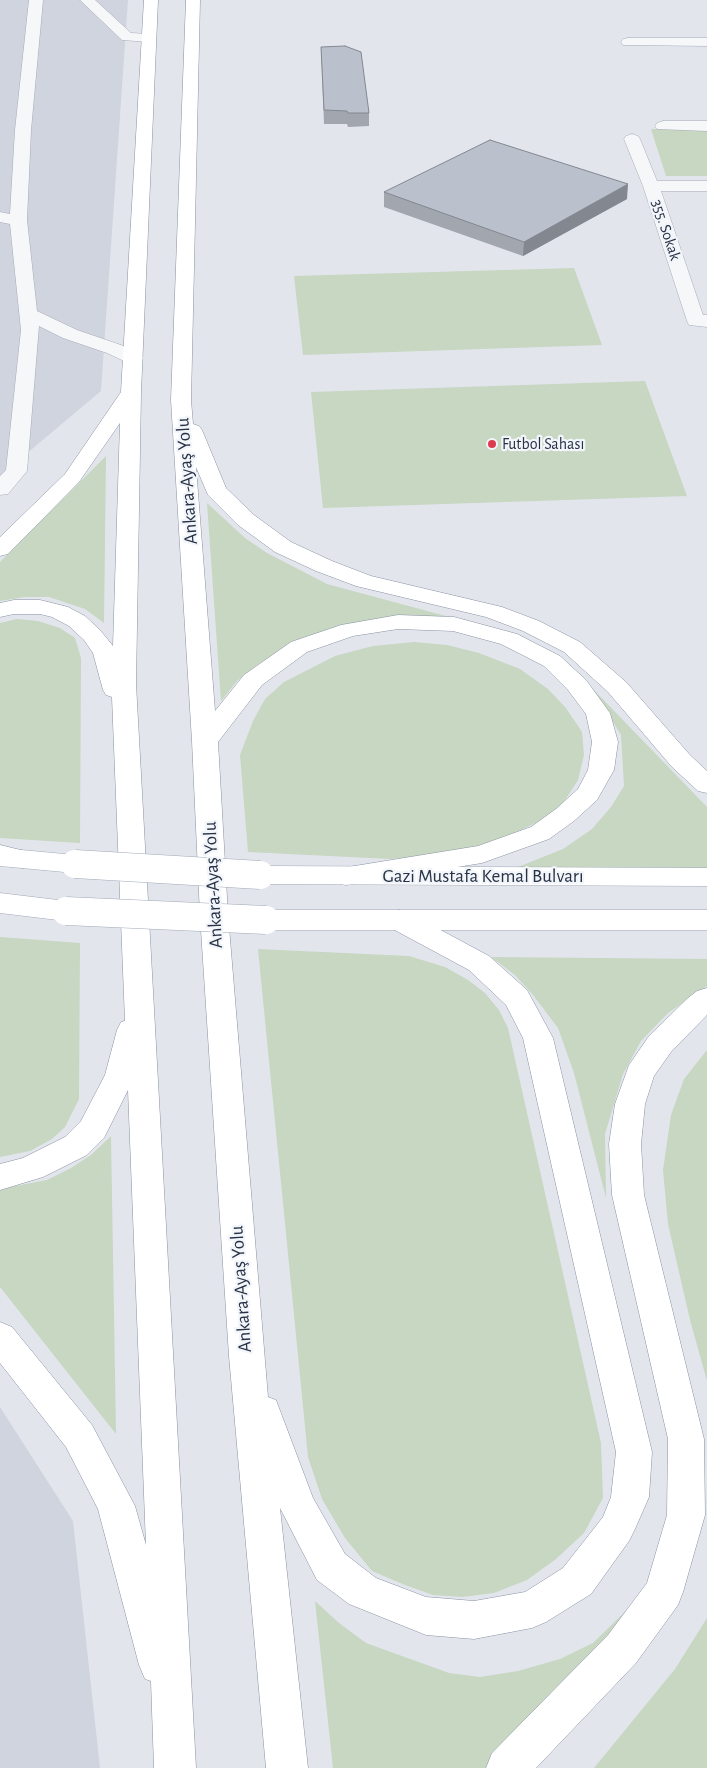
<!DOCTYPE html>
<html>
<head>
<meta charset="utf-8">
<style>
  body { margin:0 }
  canvas { display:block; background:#e2e5ec }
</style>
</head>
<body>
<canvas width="707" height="1768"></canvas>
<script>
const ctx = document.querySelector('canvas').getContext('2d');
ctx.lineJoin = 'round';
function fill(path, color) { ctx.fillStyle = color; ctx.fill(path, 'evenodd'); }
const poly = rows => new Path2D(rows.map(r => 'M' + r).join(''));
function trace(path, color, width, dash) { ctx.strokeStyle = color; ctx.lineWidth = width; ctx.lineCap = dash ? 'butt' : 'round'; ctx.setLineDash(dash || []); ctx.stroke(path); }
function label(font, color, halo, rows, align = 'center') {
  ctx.font = font + ' "Alegreya Sans",sans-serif'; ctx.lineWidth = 4.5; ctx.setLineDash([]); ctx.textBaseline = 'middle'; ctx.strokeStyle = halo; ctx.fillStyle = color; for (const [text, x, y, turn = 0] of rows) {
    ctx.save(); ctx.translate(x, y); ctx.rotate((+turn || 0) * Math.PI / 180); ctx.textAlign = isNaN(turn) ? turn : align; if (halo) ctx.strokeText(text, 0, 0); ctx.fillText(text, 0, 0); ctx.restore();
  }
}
fill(poly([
  [0,0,128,0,101,391,0,476],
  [0,1407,73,1521,100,1768,0,1768]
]), '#d0d4de');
fill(poly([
  [651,129,707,129,707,176,666,176],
  [574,268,602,345,303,355,294,276],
  [645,381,687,496,323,508,311,392],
  [106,456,104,623,85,609,49,597,25,597,0,601,0,562],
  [207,503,245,538,267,553,327,584,509,633,396,622,284,648,257,665,237,681,221,701],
  [17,619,38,621,60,628,75,638,81,658,80,843,0,838,0,623],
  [414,642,447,645,479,653,520,669,548,689,566,708,582,732,584,755,578,780,562,805,540,821,510,835,479,847,447,854,390,859,248,852,240,755,253,721,265,699,284,682,335,656,373,646],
  [592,688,707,807,707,870,513,869,563,849,592,829,611,807,624,786,621,735],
  [0,937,80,943,79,1099,65,1127,52,1139,30,1151,0,1157],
  [258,949,409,956,445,967,468,980,485,993,499,1010,508,1028,601,1443,603,1498,584,1533,556,1559,527,1580,494,1593,462,1597,433,1595,405,1585,372,1571,345,1538,322,1499,308,1457],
  [491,957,707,959,707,986,668,1013,641,1041,623,1074,605,1134,606,1198,574,1073,558,1028,533,995,515,975],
  [707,1050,707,1381,690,1320,668,1224,663,1170,671,1115,684,1079],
  [111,1136,116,1434,0,1287,0,1189,47,1180,71,1168,91,1155],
  [641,1596,614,1643,495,1768,333,1768,315,1601,339,1623,366,1643,449,1673,480,1677,518,1671,560,1659,593,1643],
  [707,1618,707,1768,594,1768,675,1669]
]), '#c7d7c2');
const minor = poly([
  [29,0,43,0,31,130,27,220,37,311,77,330,121,345,140,354,143,358,140,362,133,364,126,362,107,353,63,338,39,326,27,471,8,494,0,495,0,476,6,470,21,330,10,224,0,222,0,212,10,214,15,130,29,0],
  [80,0,95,0,131,33,149,34,154,35,156,38,154,41,149,42,122,40,80,0],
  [628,38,707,38,707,46,623,45,621,42,623,39,628,38],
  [663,121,707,121,707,131,657,129,655,126,657,123,663,121],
  [632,134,638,136,640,139,657,181,707,181,707,191,661,191,703,315,707,315,707,327,689,325,687,321,643,186,624,139,626,136,632,134]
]);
const major = poly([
  [0,848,75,855,85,858,89,864,85,870,75,873,0,866,0,848],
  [260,866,707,868,707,886,260,884,250,882,246,875,250,868,260,866],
  [0,893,66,901,76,904,80,911,76,918,66,921,0,913,0,893],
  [266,910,707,910,707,930,266,930,256,927,252,920,256,913,266,910]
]);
const highway = poly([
  [144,0,158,0,141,392,136,684,196,1768,154,1768,151,1681,145,1679,139,1665,98,1509,66,1447,0,1363,0,1322,12,1327,92,1425,135,1506,146,1545,128,1090,104,1138,87,1155,43,1177,0,1190,0,1164,23,1158,65,1137,81,1121,105,1075,117,1030,121,1022,125,1021,112,697,106,695,103,690,93,653,84,640,69,626,52,617,40,614,14,614,0,617,0,603,14,600,40,600,68,607,85,616,100,630,113,646,120,423,79,482,8,554,0,556,0,537,65,474,121,392,144,0],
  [186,0,200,0,191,400,193,424,199,426,202,430,226,488,254,515,291,542,332,561,371,576,502,607,539,621,580,642,626,682,690,755,707,771,707,793,698,791,672,767,608,692,564,652,523,631,486,617,356,586,316,571,275,552,238,525,208,495,196,467,215,711,244,675,291,642,341,625,398,615,454,617,517,634,560,656,586,680,610,713,618,742,614,770,597,800,574,821,549,839,482,863,346,885,336,883,332,876,336,869,478,846,531,827,556,809,578,789,588,770,592,742,586,714,568,690,544,666,501,644,453,631,398,629,353,636,307,652,262,685,218,742,228,915,268,1397,276,1400,313,1498,345,1554,376,1578,426,1597,474,1601,525,1592,563,1568,603,1517,611,1497,616,1452,523,1038,506,1005,469,970,389,927,385,920,389,913,399,910,409,913,489,956,527,990,553,1038,652,1452,649,1497,635,1529,629,1541,591,1594,546,1622,532,1628,474,1639,426,1635,349,1604,317,1580,280,1508,308,1768,266,1768,229,1356,200,915,192,741,171,400,186,0],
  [0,845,33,853,37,859,33,865,23,868,0,863,0,845],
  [707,988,707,1015,671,1052,654,1076,645,1104,641,1144,644,1195,704,1439,705,1515,683,1592,678,1605,636,1663,536,1768,486,1768,492,1753,608,1635,647,1583,667,1515,668,1439,612,1195,609,1144,615,1104,629,1065,649,1036,688,998,697,991,707,988]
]);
trace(minor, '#a6acb7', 1);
trace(major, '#a0a9b9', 1);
trace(highway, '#8892a4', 1);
fill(minor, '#f5f7f9');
fill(major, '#fff');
fill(highway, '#fff');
const majorBridge = poly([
  [75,864,260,875],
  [66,911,266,920]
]);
trace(majorBridge, '#a0a9b9', 29, []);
trace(majorBridge, '#fff', 28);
fill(poly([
  [321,47,369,113,369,126,348,127,347,124,324,124],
  [384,192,627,199,523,256,384,207]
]), '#a1a6af');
fill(poly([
  [628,184,627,199,523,256,524,242]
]), '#83878f');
const building = poly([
  [345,46,361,52,369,113,348,113,347,111,324,110,321,47,345,46],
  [490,140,628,184,524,242,384,192,490,140]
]);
fill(building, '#bbc1cc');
trace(building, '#83878f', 1);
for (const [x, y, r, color] of [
  [492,444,5,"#dd3b4f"]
]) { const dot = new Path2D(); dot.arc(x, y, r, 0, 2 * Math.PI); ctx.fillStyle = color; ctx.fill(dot); trace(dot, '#f2f5f9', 2); }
label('16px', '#283246', '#f2f5f9', [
  ["355. Sokak",666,230,72]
]);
label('16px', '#283246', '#f2f5f9', [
  ["Futbol Sahası",502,444]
], 'left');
label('19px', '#283246', '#f2f5f9', [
  ["Ankara-Ayaş Yolu",187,481,-94],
  ["Gazi Mustafa Kemal Bulvarı",483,876],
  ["Ankara-Ayaş Yolu",213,885,-93],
  ["Ankara-Ayaş Yolu",241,1289,-94]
]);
</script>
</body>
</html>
